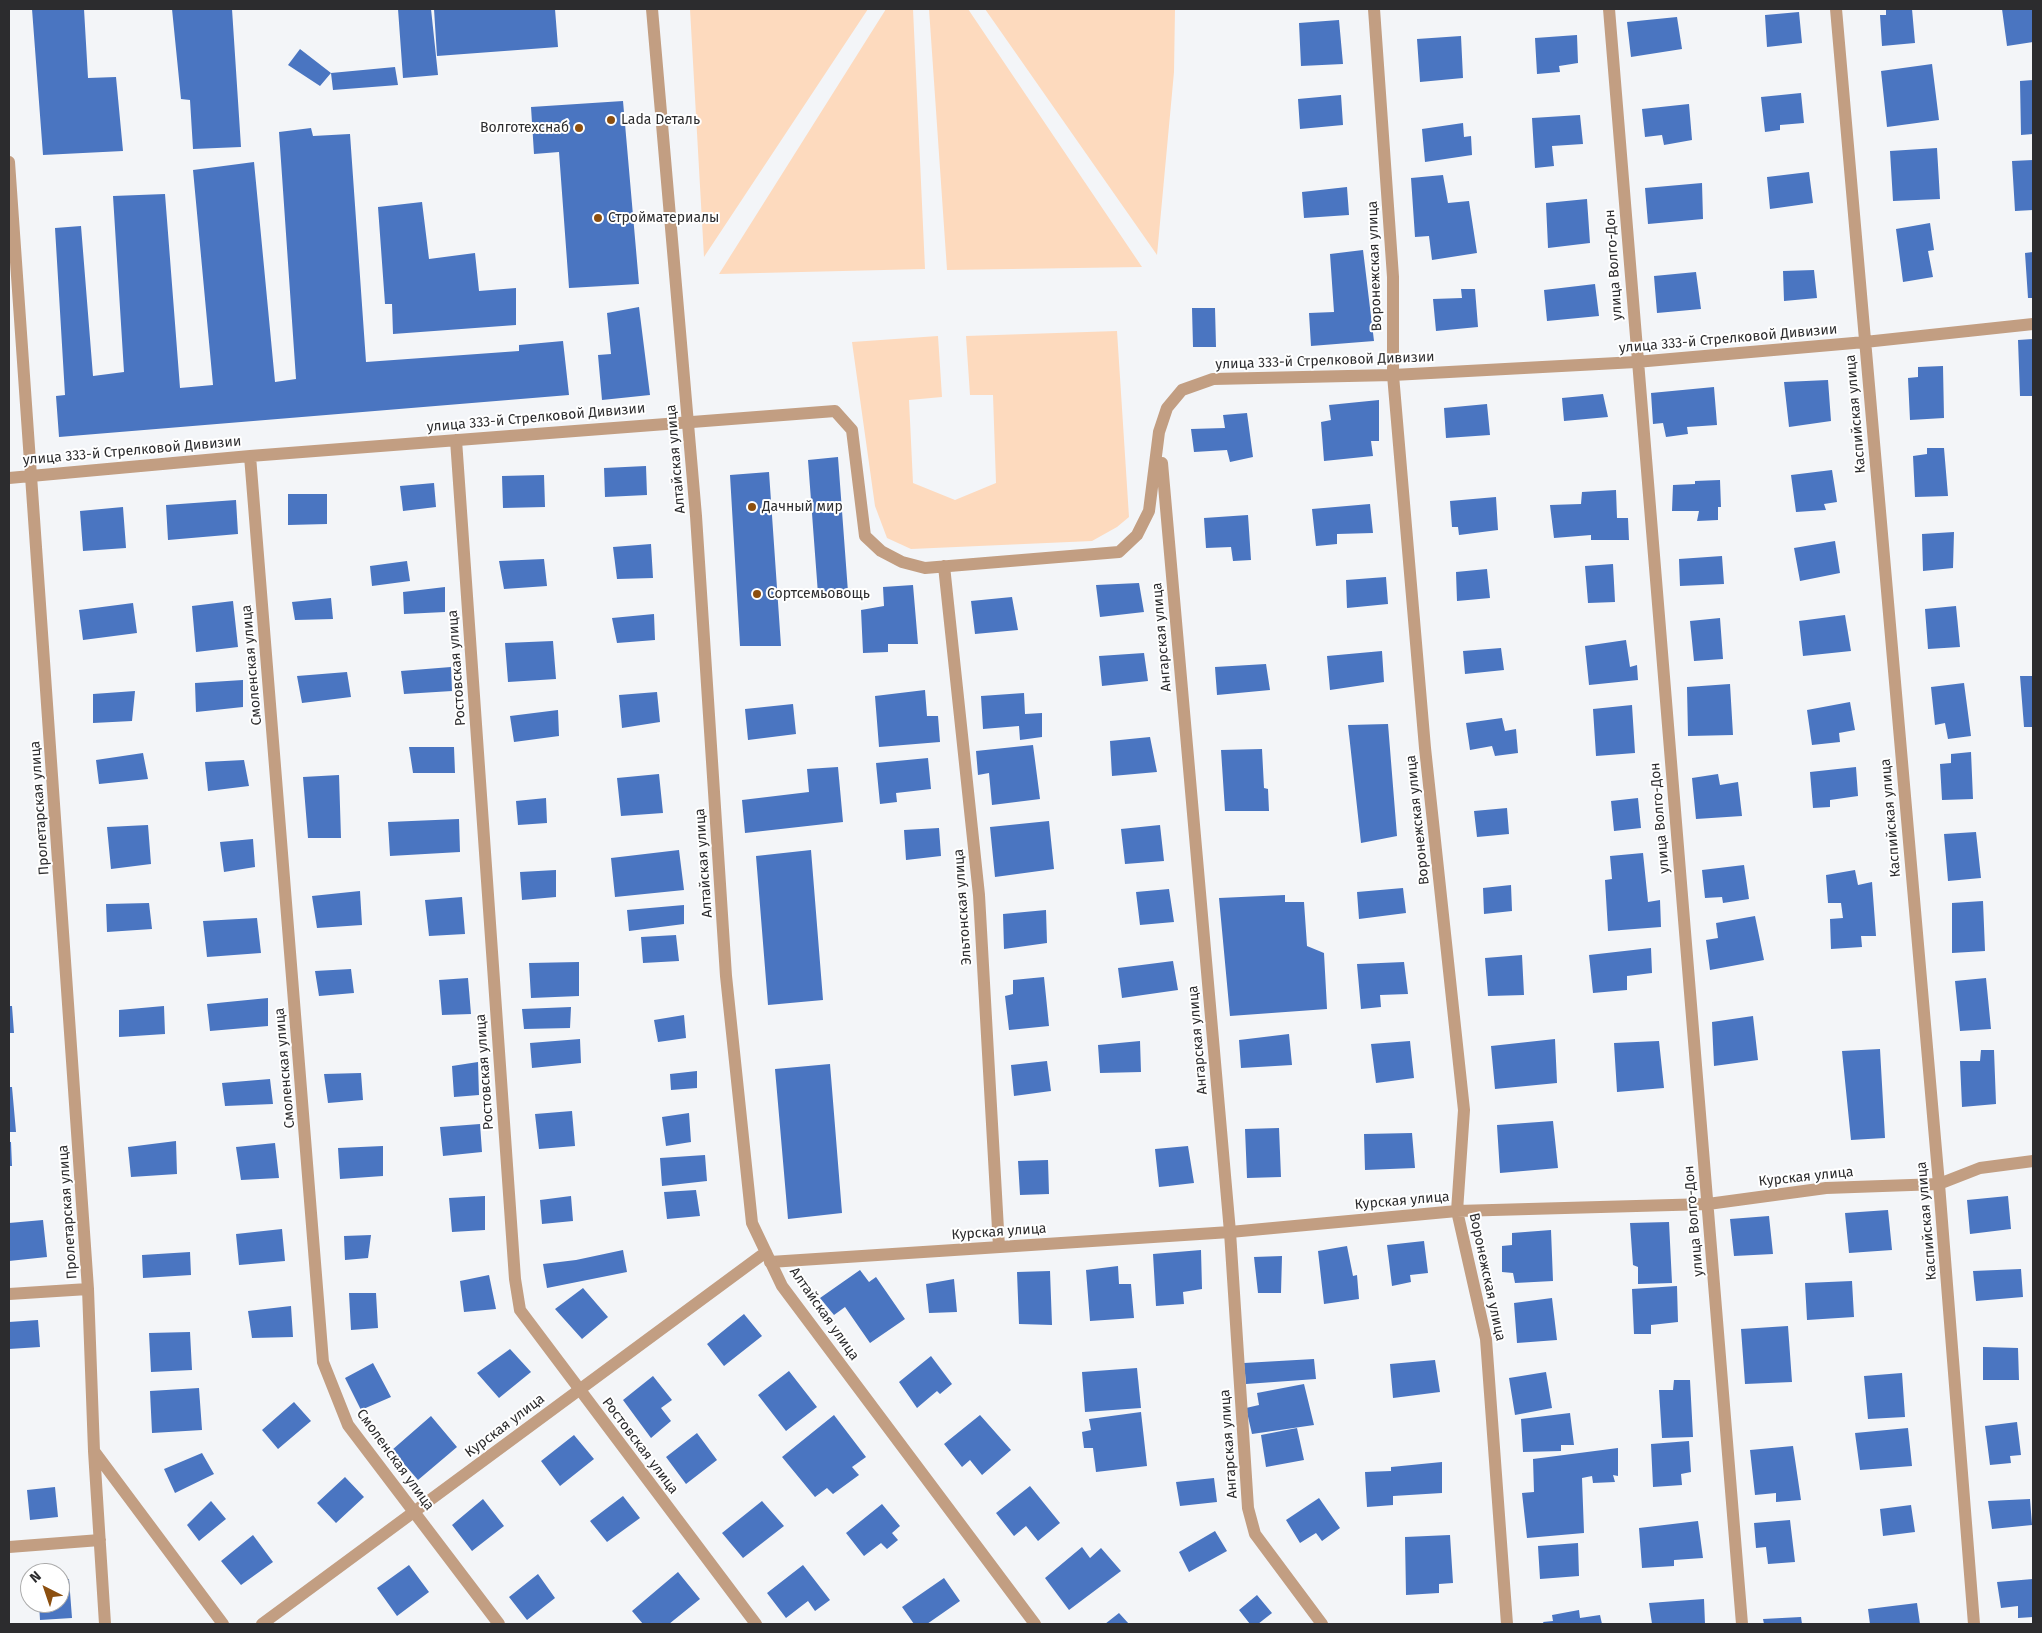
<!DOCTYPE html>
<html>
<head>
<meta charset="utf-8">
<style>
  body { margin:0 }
  #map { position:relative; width:2042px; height:1633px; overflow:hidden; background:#f3f5f8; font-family:"Fira Sans",sans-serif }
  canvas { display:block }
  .frame { position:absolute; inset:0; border:10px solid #2c2c2e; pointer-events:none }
  .north { position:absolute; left:20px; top:1563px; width:50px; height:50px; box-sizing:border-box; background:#fff; border:1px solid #ababab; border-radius:50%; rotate:319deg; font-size:14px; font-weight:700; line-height:20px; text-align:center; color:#2c2c2e }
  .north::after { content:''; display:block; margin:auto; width:18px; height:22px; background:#8c4f0f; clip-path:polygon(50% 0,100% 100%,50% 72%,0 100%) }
</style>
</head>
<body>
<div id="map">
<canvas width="2042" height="1633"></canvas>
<div class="frame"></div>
<div class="north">N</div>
</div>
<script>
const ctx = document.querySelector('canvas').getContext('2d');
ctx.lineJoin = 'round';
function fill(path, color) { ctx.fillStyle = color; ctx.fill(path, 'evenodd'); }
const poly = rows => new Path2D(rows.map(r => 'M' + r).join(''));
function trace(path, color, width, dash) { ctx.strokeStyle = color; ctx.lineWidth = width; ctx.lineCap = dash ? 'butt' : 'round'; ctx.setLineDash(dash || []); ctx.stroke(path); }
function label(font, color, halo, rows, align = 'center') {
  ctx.font = font + ' "Fira Sans",sans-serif'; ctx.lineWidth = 4; ctx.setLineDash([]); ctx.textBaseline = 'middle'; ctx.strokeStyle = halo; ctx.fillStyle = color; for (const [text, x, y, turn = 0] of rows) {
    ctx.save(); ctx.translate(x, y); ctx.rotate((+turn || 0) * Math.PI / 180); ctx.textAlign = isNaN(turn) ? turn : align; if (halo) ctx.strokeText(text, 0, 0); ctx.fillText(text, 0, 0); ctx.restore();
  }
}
fill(poly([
  [690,9,868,9,704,257],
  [886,9,913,9,925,269,719,274],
  [929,9,968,9,1142,267,947,270],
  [985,9,1175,9,1174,72,1157,255],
  [1117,331,1129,517,1117,527,1092,541,911,549,887,538,875,506,852,342,938,336,942,397,909,400,913,483,955,500,996,483,993,395,970,395,966,336]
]), '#fddabe');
fill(poly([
  [32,9,84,9,88,78,116,77,123,151,43,155],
  [172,9,232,9,241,147,193,149,190,100,181,99],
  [398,9,431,9,438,75,403,78],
  [434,9,555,9,558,47,437,56],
  [1886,9,1912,9,1915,43,1882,46,1880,15,1886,15],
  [2002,9,2033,9,2033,42,2007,46],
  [1799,12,1802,43,1767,47,1765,15],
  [1677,17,1682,49,1631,57,1627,22],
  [1339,20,1343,64,1301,66,1299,23],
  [1577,35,1578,63,1559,66,1560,72,1537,74,1535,38],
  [1461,36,1463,78,1420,82,1417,39],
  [300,49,331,73,395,67,398,85,333,90,331,73,320,86,288,65],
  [1932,64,1939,120,1887,127,1881,71],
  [2033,80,2033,134,2021,135,2020,81],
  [1801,93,1804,123,1780,125,1780,130,1765,132,1761,97],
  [1341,95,1343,125,1300,129,1298,99],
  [623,101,639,284,569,288,559,152,534,154,531,107],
  [1689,104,1692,140,1664,145,1662,135,1645,137,1642,109],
  [1580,115,1583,144,1552,146,1554,166,1535,168,1532,118],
  [1463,123,1464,137,1471,136,1472,155,1425,162,1422,129],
  [311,128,313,136,350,134,366,362,519,351,519,345,563,341,569,395,59,437,56,396,65,395,55,228,81,226,93,376,124,372,113,196,165,194,180,388,213,385,193,170,254,162,275,382,296,379,279,132],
  [1937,148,1940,199,1893,201,1890,151],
  [2033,160,2033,210,2015,211,2012,161],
  [1809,172,1813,203,1770,209,1767,177],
  [1443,175,1448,203,1469,201,1477,253,1432,260,1429,236,1415,237,1411,178],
  [1702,183,1703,219,1648,224,1645,188],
  [1347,187,1349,215,1304,218,1302,192],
  [1587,199,1590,243,1548,248,1546,203],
  [422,202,429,259,475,253,479,291,516,288,516,325,393,334,392,304,385,304,378,207],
  [1930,223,1934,250,1928,251,1933,277,1903,282,1896,229],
  [1363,250,1374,341,1311,346,1309,313,1334,312,1330,254],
  [2033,252,2033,298,2028,298,2025,253],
  [1814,270,1817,298,1784,301,1783,271],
  [1696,272,1701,309,1657,313,1654,276],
  [1595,284,1599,316,1547,321,1544,290],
  [1461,289,1475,289,1478,327,1436,331,1433,299,1462,298],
  [639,307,650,395,602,400,598,355,611,354,607,313],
  [1192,308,1215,308,1216,347,1193,347],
  [2033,339,2033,396,2020,396,2018,340],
  [1943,366,1944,418,1910,420,1908,378,1918,377,1918,367],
  [1828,380,1831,421,1789,427,1784,382],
  [1714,387,1717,425,1687,427,1688,434,1666,437,1663,423,1653,424,1651,393],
  [1603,394,1608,417,1564,421,1562,398],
  [1379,400,1379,441,1371,441,1373,456,1324,461,1321,422,1331,420,1329,405],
  [1487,404,1490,435,1446,438,1444,408],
  [1247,413,1253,457,1230,462,1227,450,1194,452,1191,429,1225,428,1223,415],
  [1927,448,1944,448,1948,496,1915,497,1913,456,1927,454],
  [838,457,848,592,818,594,808,460],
  [646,466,647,495,605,497,604,468],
  [1832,470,1837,502,1824,504,1826,510,1796,512,1791,475],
  [769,472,781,646,740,646,730,475],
  [544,475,545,507,503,508,502,476],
  [1720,480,1721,507,1718,507,1718,520,1697,521,1699,511,1672,511,1673,485,1695,484,1695,481],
  [434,483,436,507,403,511,400,486],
  [1616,490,1617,518,1628,518,1629,540,1591,540,1591,535,1554,538,1550,505,1581,504,1582,492],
  [288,494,327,494,327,524,288,525],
  [1496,497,1498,530,1459,535,1458,527,1452,527,1450,501],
  [236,500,238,534,168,540,166,505],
  [1370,504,1373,533,1337,534,1337,544,1316,546,1312,509],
  [123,507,126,548,83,551,80,511],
  [1248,515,1251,560,1233,561,1231,547,1206,548,1204,518],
  [1954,532,1953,568,1923,571,1922,534],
  [1835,541,1840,573,1800,581,1794,548],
  [651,544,653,578,617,579,613,547],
  [1722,556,1724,584,1680,586,1679,559],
  [544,559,547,586,504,589,499,561],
  [407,561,410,581,372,586,370,566],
  [1613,564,1615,602,1588,603,1585,566],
  [1487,569,1490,598,1457,601,1456,572],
  [1386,577,1388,604,1347,608,1346,580],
  [1139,583,1144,612,1100,617,1096,585],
  [913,585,918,644,888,644,888,652,863,653,861,610,884,606,883,587],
  [445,587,445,612,404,614,403,592],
  [1012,597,1018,630,975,634,971,601],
  [331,598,333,619,295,620,292,602],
  [233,601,238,647,196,652,192,606],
  [133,603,137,633,83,640,79,610],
  [1956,606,1960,647,1928,649,1925,609],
  [654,614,655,640,617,643,612,618],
  [1845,615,1851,651,1803,656,1799,621],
  [1720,618,1723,659,1694,661,1690,621],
  [1626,640,1630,667,1637,665,1638,680,1589,685,1585,646],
  [553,641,556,679,508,682,505,643],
  [1501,648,1504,670,1465,674,1463,651],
  [1382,651,1384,682,1330,690,1327,656],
  [1144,653,1148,681,1102,686,1099,656],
  [1266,664,1270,690,1217,695,1215,667],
  [451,667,452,691,404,694,401,671],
  [347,672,351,697,302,703,297,676],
  [2020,676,2033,676,2033,727,2024,727],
  [243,680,243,707,196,712,195,683],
  [1964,683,1971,736,1948,739,1945,723,1935,725,1931,687],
  [1730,684,1733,735,1688,736,1687,687],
  [925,690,927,716,938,716,940,742,879,747,875,696],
  [135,691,132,721,93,723,93,694],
  [657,692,660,722,622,728,619,695],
  [1024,693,1025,714,1042,713,1042,737,1020,740,1019,726,983,729,981,696],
  [1850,702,1855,730,1839,733,1840,742,1812,745,1807,710],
  [793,704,796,734,748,740,745,709],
  [1632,705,1635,753,1596,756,1593,709],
  [558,710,559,736,514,742,510,716],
  [1502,718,1505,731,1516,729,1518,753,1495,756,1492,746,1470,750,1466,723],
  [1388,724,1397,836,1361,843,1348,725],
  [1150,737,1157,772,1112,776,1110,741],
  [1033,745,1040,799,992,805,989,773,978,775,976,751],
  [409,747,454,747,455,773,413,773],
  [1262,749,1264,788,1268,789,1269,811,1225,811,1221,750],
  [1971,752,1973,799,1942,800,1940,764,1951,763,1951,754],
  [143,753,148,779,99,784,96,760],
  [928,758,931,789,896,793,897,802,880,804,876,763],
  [244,760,249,786,208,791,205,762],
  [838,767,843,822,745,833,742,800,809,792,807,769],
  [1856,767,1858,796,1830,800,1830,807,1813,808,1810,772],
  [659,774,663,813,621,816,617,778],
  [1718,774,1720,785,1738,782,1742,816,1696,819,1692,778],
  [339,775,341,838,308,838,303,777],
  [546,798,547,823,518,825,516,801],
  [1638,798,1641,828,1614,831,1611,801],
  [1507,808,1509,834,1477,837,1474,811],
  [459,819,460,852,390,856,388,822],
  [1049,821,1054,869,995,877,990,827],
  [148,825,151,864,111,869,107,827],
  [1160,825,1164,861,1125,864,1121,829],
  [939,828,941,856,906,860,904,830],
  [1976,832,1981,878,1948,881,1944,834],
  [253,839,255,867,224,872,220,842],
  [679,850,684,890,615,897,611,858],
  [811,850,823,1000,768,1005,756,856],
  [1643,853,1648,902,1660,900,1661,927,1608,931,1605,880,1612,879,1610,856],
  [1744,865,1749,899,1723,903,1722,897,1705,898,1702,870],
  [556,870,556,897,522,900,520,872],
  [1855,870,1858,885,1872,882,1876,936,1861,936,1862,947,1831,949,1830,919,1843,918,1841,903,1828,903,1826,875],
  [1511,885,1512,911,1484,914,1483,888],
  [1403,888,1406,913,1359,919,1357,892],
  [1169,889,1174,922,1140,925,1136,892],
  [360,891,362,925,317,928,312,896],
  [1285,895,1285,902,1304,902,1307,946,1324,953,1327,1009,1230,1016,1219,898],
  [462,897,465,934,429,936,425,900],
  [1983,901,1985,951,1952,953,1952,903],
  [149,903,152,929,107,932,106,904],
  [684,905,684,924,629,931,627,910],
  [1046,910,1047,943,1004,949,1003,914],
  [1755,916,1764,960,1710,970,1706,940,1718,938,1716,923],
  [257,918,261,953,207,957,203,921],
  [676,935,679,961,643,963,641,937],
  [1651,948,1652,973,1627,976,1627,990,1593,993,1589,955],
  [1522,955,1524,995,1488,996,1485,958],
  [1173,961,1178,990,1122,998,1118,968],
  [579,962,579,996,531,998,529,963],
  [1404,962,1408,994,1380,995,1381,1007,1361,1009,1357,964],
  [351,969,354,993,319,996,315,971],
  [1044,977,1049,1026,1009,1030,1005,996,1013,994,1013,980],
  [468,978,471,1014,442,1015,439,980],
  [1986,978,1991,1029,1960,1031,1955,981],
  [268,998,268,1026,210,1031,207,1004],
  [9,1006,12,1006,14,1033,9,1033],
  [164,1006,165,1034,119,1037,119,1010],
  [571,1007,570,1028,524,1029,522,1009],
  [684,1015,686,1038,658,1042,654,1020],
  [1753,1016,1758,1060,1714,1066,1712,1022],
  [1289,1034,1292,1065,1241,1068,1239,1040],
  [580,1039,581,1063,532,1068,530,1043],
  [1555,1039,1557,1083,1495,1089,1491,1046],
  [1140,1041,1141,1072,1100,1073,1098,1045],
  [1410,1041,1414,1078,1376,1083,1371,1044],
  [1659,1041,1664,1088,1617,1092,1614,1043],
  [1880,1049,1885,1138,1851,1140,1842,1051],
  [1981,1050,1994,1050,1996,1104,1962,1107,1960,1061,1980,1061],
  [1047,1061,1051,1091,1014,1096,1011,1065],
  [478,1062,479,1095,454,1097,452,1066],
  [830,1064,842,1213,788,1219,775,1069],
  [697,1071,697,1088,671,1090,670,1074],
  [361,1073,363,1100,328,1103,324,1074],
  [270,1079,273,1104,225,1106,222,1083],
  [9,1087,12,1087,16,1132,9,1132],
  [572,1111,575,1146,539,1149,535,1114],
  [689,1113,691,1142,666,1146,662,1117],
  [1553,1121,1558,1168,1500,1173,1497,1125],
  [480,1124,482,1152,443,1156,440,1127],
  [1279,1128,1281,1177,1247,1178,1245,1129],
  [1412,1133,1415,1168,1365,1170,1364,1134],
  [176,1141,177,1174,131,1177,128,1147],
  [9,1142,11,1142,12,1166,9,1166],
  [275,1143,279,1178,241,1180,236,1147],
  [383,1146,383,1176,340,1179,338,1148],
  [1188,1146,1194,1183,1159,1187,1155,1149],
  [705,1155,707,1181,662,1186,660,1158],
  [1048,1160,1049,1194,1020,1195,1018,1161],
  [696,1190,700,1216,667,1219,664,1192],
  [485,1196,485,1230,452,1232,449,1198],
  [571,1196,573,1221,542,1224,540,1200],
  [2008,1196,2011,1229,1970,1234,1967,1200],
  [1888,1210,1892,1250,1849,1253,1845,1213],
  [1769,1216,1773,1254,1734,1256,1730,1219],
  [43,1220,47,1257,9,1261,9,1223],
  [1669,1222,1672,1283,1638,1284,1638,1267,1633,1265,1630,1223],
  [282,1229,285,1261,239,1265,236,1234],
  [1551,1230,1553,1281,1515,1283,1513,1273,1502,1272,1502,1246,1512,1245,1512,1233],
  [371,1235,368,1258,345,1260,344,1236],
  [1424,1241,1428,1273,1410,1275,1411,1282,1392,1286,1387,1245],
  [1347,1246,1353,1276,1357,1275,1359,1299,1324,1304,1318,1251],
  [623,1250,627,1272,547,1288,543,1264,576,1260],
  [1201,1250,1202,1289,1183,1292,1184,1304,1156,1306,1153,1254],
  [190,1252,191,1275,143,1278,142,1255],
  [1282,1256,1281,1293,1258,1293,1254,1257],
  [1118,1266,1119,1284,1131,1284,1134,1318,1090,1321,1086,1270],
  [2021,1269,2023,1297,1976,1301,1973,1271],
  [860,1270,869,1282,876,1277,905,1319,870,1343,845,1307,834,1315,820,1298],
  [1050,1271,1052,1325,1019,1324,1017,1272],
  [489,1275,496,1309,464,1312,460,1281],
  [954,1279,957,1312,929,1313,926,1284],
  [1852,1281,1854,1317,1807,1320,1805,1283],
  [1677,1286,1678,1322,1651,1325,1651,1334,1634,1334,1632,1289],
  [583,1288,608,1317,582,1339,555,1309],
  [349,1293,376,1293,378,1328,351,1330],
  [1552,1298,1557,1340,1517,1343,1514,1303],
  [291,1306,293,1337,252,1338,248,1311],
  [744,1314,762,1336,724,1366,707,1344],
  [38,1320,40,1347,9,1349,9,1322],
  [1788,1326,1792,1382,1745,1384,1741,1329],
  [190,1332,192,1370,151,1372,149,1333],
  [1983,1347,2018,1348,2019,1380,1983,1380],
  [510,1349,531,1372,499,1398,477,1373],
  [931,1356,952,1384,940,1394,937,1391,917,1408,899,1382],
  [1314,1359,1316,1379,1246,1384,1244,1363],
  [1435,1360,1440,1392,1393,1398,1390,1364],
  [373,1363,391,1397,361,1410,345,1378],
  [1137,1368,1141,1408,1085,1412,1082,1372],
  [789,1371,817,1407,786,1431,758,1395],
  [1546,1372,1552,1408,1515,1415,1509,1378],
  [1902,1373,1905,1417,1868,1419,1864,1376],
  [653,1376,672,1400,661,1408,671,1421,651,1438,623,1400],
  [1674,1380,1690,1380,1693,1437,1662,1438,1659,1390,1673,1390],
  [1304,1384,1314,1425,1252,1434,1246,1408,1259,1405,1257,1393],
  [199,1388,202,1430,152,1433,150,1391],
  [294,1402,311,1421,278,1449,262,1430],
  [1141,1412,1147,1466,1096,1472,1093,1448,1084,1448,1082,1432,1091,1430,1089,1419],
  [1570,1413,1574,1445,1561,1445,1561,1451,1523,1452,1521,1419],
  [834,1415,866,1457,852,1467,859,1475,833,1494,827,1488,815,1497,782,1457],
  [980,1415,1011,1450,982,1475,970,1460,962,1467,944,1444],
  [431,1416,457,1447,418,1480,392,1450],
  [2017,1422,2021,1455,2010,1456,2011,1463,1990,1465,1985,1426],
  [1297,1428,1304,1460,1266,1467,1261,1435],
  [1908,1428,1912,1466,1860,1470,1855,1433],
  [697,1433,717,1460,686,1484,666,1457],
  [574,1435,594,1459,560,1486,541,1461],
  [1689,1441,1691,1472,1681,1474,1682,1485,1653,1487,1651,1444],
  [1793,1446,1801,1500,1776,1502,1776,1493,1755,1495,1750,1450],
  [1618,1448,1618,1476,1613,1475,1615,1482,1593,1483,1592,1476,1582,1478,1584,1533,1527,1538,1522,1493,1534,1492,1533,1459],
  [202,1453,214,1474,175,1493,164,1469],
  [1442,1462,1442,1493,1393,1496,1393,1505,1367,1507,1365,1472,1391,1471,1391,1467],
  [345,1477,364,1497,336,1523,317,1503],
  [1214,1478,1217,1502,1180,1506,1176,1482],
  [1030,1486,1060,1523,1038,1541,1026,1526,1014,1536,996,1513],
  [55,1487,58,1517,30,1520,27,1490],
  [623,1496,640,1518,607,1542,590,1521],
  [1319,1498,1340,1528,1322,1541,1316,1533,1300,1543,1286,1520],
  [483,1499,504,1526,472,1551,452,1525],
  [2030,1499,2032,1525,1992,1529,1988,1501],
  [211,1501,226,1519,199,1541,187,1525],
  [762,1501,784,1526,743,1558,722,1533],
  [882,1504,900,1526,892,1533,898,1540,887,1549,881,1543,864,1556,846,1533],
  [1911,1505,1915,1532,1883,1536,1880,1509],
  [1790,1520,1795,1562,1768,1564,1766,1547,1756,1548,1754,1523],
  [1698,1521,1703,1558,1674,1560,1674,1566,1642,1568,1639,1528],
  [1215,1531,1227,1551,1189,1572,1179,1552],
  [253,1535,273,1562,241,1585,221,1561],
  [1450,1535,1453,1583,1439,1584,1439,1593,1406,1595,1405,1537],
  [1578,1543,1579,1576,1540,1579,1538,1546],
  [1082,1547,1090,1558,1101,1548,1121,1571,1069,1610,1045,1578],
  [409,1565,429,1592,397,1616,377,1588],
  [803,1565,830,1600,815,1611,808,1601,786,1618,767,1593],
  [678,1572,700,1599,669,1624,643,1624,632,1611],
  [538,1574,555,1598,527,1620,509,1597],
  [944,1578,960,1601,927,1624,914,1624,902,1607],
  [60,1579,69,1579,72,1618,40,1620,39,1603,60,1603],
  [2033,1579,2033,1617,2018,1618,2018,1606,2001,1608,1997,1582],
  [1257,1595,1272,1613,1258,1624,1250,1624,1239,1610],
  [1704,1599,1705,1624,1652,1624,1649,1603],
  [1917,1603,1920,1624,1870,1624,1868,1609],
  [1579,1610,1580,1618,1600,1615,1602,1624,1544,1624,1543,1622,1553,1621,1552,1615],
  [1119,1613,1129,1624,1105,1624],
  [1801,1617,1802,1624,1764,1624,1763,1619]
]), '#4a75c1');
trace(poly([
  [1374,9,1393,277,1393,375,1425,748,1464,1110,1457,1211,1486,1339,1507,1624],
  [1609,9,1742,1624],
  [1836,9,1939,1184,1974,1624],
  [9,162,88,1289,94,1451,105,1624],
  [456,440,515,1279,520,1310,756,1624],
  [250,456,323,1362,348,1425,499,1624],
  [1162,463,1230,1232,1248,1508,1255,1534,1322,1624],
  [9,478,250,456,835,411,852,430,865,536,881,551,902,562,925,568,1119,552,1137,535,1149,511,1159,432,1167,408,1182,390,1213,379,1393,375,1636,362,1865,342,2033,324],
  [944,566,979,895,999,1247],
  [770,1262,1230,1232,1457,1211,1708,1204,1826,1188,1939,1184,1980,1168,2033,1161],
  [9,1294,88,1289],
  [94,1451,223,1624],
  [9,1547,100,1540]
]), '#c29e82', 12);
trace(poly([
  [652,9,696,516,726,976,752,1223,782,1286,1035,1624],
  [262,1624,766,1252]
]), '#c29e82', 12);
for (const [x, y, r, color] of [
  [611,120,5,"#8c4f0f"],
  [579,128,5,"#8c4f0f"],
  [598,218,5,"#8c4f0f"],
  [752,507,5,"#8c4f0f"],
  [757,594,5,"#8c4f0f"]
]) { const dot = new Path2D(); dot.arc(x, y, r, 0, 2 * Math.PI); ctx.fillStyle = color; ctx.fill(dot); trace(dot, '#fff', 2); }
label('14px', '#2c2c2e', '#fff', [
  ["Lada Dеталь",621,120],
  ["Волготехснаб",569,128,"right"],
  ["Стройматериалы",608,218],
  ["Дачный мир",762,507],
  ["Сортсемьовощь",767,594]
], 'left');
label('14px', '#2c2c2e', '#fff', [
  ["улица Волго-Дон",1614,265,-94],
  ["Воронежская улица",1375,266,-92],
  ["улица 333-й Стрелковой Дивизии",1728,339,-5],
  ["улица 333-й Стрелковой Дивизии",1325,361,-2],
  ["Каспийская улица",1856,414,-95],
  ["улица 333-й Стрелковой Дивизии",536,418,-5],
  ["улица 333-й Стрелковой Дивизии",132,451,-5],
  ["Алтайская улица",676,459,-95],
  ["Ангарская улица",1162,637,-95],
  ["Смоленская улица",252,665,-95],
  ["Ростовская улица",457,668,-94],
  ["Пролетарская улица",40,808,-94],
  ["улица Волго-Дон",1660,818,-95],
  ["Каспийская улица",1891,818,-95],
  ["Воронежская улица",1418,820,-96],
  ["Алтайская улица",704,863,-94],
  ["Эльтонская улица",963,907,-94],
  ["Ангарская улица",1198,1040,-95],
  ["Смоленская улица",285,1068,-95],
  ["Ростовская улица",485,1072,-94],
  ["Курская улица",1806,1177,-6],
  ["Курская улица",1402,1201,-5],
  ["Пролетарская улица",68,1212,-94],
  ["улица Волго-Дон",1694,1221,-95],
  ["Каспийская улица",1927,1221,-95],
  ["Курская улица",999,1232,-4],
  ["Воронежская улица",1487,1277,78],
  ["Алтайская улица",824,1314,55],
  ["Курская улица",505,1426,-37],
  ["Ангарская улица",1229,1444,-94],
  ["Ростовская улица",640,1446,53],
  ["Смоленская улица",395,1460,54]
]);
</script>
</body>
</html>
